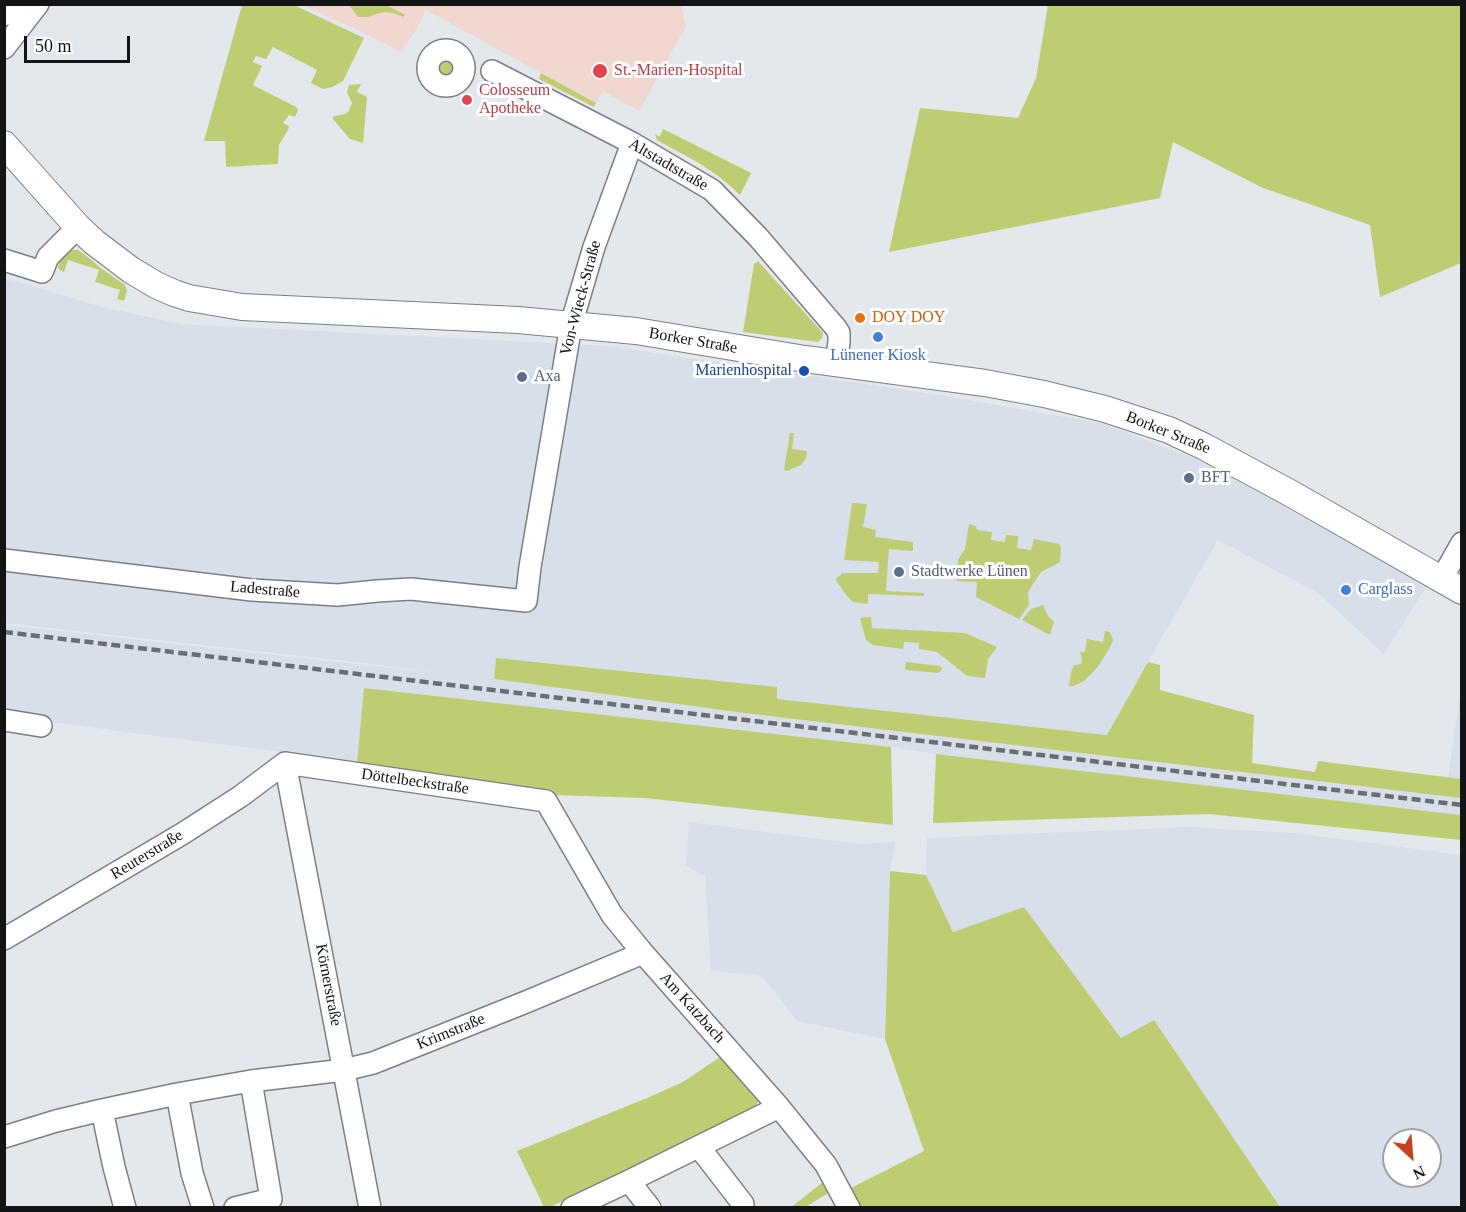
<!DOCTYPE html>
<html>
<head>
<meta charset="utf-8">
<style>
  body { margin:0 }
  #map { position:relative; width:1466px; height:1212px; overflow:hidden; background:#e3e8ec; font-family:Georgia,serif }
  canvas { display:block }
  .frame { position:absolute; inset:0; border:6px solid #131415; pointer-events:none }
  .north { position:absolute; left:1382px; top:1128px; width:60px; height:60px; box-sizing:border-box; background:#fff; border:2px solid #a1a1a1; border-radius:50%; rotate:154deg; font-size:16px; font-weight:700; line-height:24px; text-align:center; color:#131415 }
  .north::after { content:''; display:block; margin:auto; width:21px; height:27px; background:#ca401f; clip-path:polygon(50% 0,100% 100%,50% 72%,0 100%) }
  .scale { position:absolute; left:24px; top:36px; width:106px; height:27px; box-sizing:border-box; border:3px solid #131415; border-top:0; padding-left:8px; font-size:18px; line-height:21px; white-space:nowrap; color:#131415; -webkit-text-stroke:4px #fff; paint-order:stroke }
</style>
</head>
<body>
<div id="map">
<canvas width="1466" height="1212"></canvas>
<div class="frame"></div>
<div class="north">N</div>
<div class="scale">50 m</div>
</div>
<script>
const ctx = document.querySelector('canvas').getContext('2d');
ctx.lineJoin = 'round';
function fill(path, color) { ctx.fillStyle = color; ctx.fill(path, 'evenodd'); }
const poly = rows => new Path2D(rows.map(r => 'M' + r).join(''));
function trace(path, color, width, dash) { ctx.strokeStyle = color; ctx.lineWidth = width; ctx.lineCap = dash ? 'butt' : 'round'; ctx.setLineDash(dash || []); ctx.stroke(path); }
function label(font, color, halo, rows, align = 'center') {
  ctx.font = font + ' Georgia,serif'; ctx.lineWidth = 6; ctx.setLineDash([]); ctx.textBaseline = 'middle'; ctx.strokeStyle = halo; ctx.fillStyle = color; for (const [text, x, y, turn = 0] of rows) {
    ctx.save(); ctx.translate(x, y); ctx.rotate((+turn || 0) * Math.PI / 180); ctx.textAlign = isNaN(turn) ? turn : align; if (halo) ctx.strokeText(text, 0, 0); ctx.fillText(text, 0, 0); ctx.restore();
  }
}
fill(poly([
  [5,278,102,307,181,324,607,346,946,396,1104,424,1209,464,1426,587,1384,654,1318,593,1218,540,1148,662,1108,735,777,699,777,687,496,658,494,679,744,713,1461,798,1461,815,936,754,891,747,364,688,357,762,5,716,5,625,445,674,365,663,5,623],
  [1461,689,1461,779,1448,778],
  [689,822,860,844,896,842,890,871,885,1039,797,1021,762,976,711,970,705,876,686,866],
  [1190,827,1294,833,1461,855,1461,1207,1280,1207,1154,1020,1121,1038,1024,907,953,932,926,875,927,838],
  [1394,1140,1430,1140,1430,1176,1394,1176]
]), '#d6dfea');
fill(poly([
  [301,5,681,5,686,26,639,111,603,91,596,103,426,10,417,28,401,52,349,26]
]), '#f0d7cf');
fill(poly([
  [242,5,294,5,364,38,343,81,332,87,323,89,311,83,317,70,273,47,266,59,256,56,253,62,262,66,253,85,296,107,298,110,295,117,289,115,283,123,289,126,288,130,279,145,278,164,226,167,225,141,204,141],
  [349,5,386,5,405,15,404,17,393,13,385,12,376,14,369,17,358,17],
  [1048,5,1461,5,1461,263,1380,297,1370,225,1263,188,1173,142,1160,198,889,252,920,108,1018,118,1036,78],
  '433 69a12 12 0 1 1 24 0a12 12 0 1 1-24 0Z',
  [541,73,596,103,594,107,539,79],
  [361,84,357,92,367,97,363,143,350,139,332,118,335,116,345,114,349,111,352,103,347,92,349,85],
  [663,129,751,173,740,195,721,178,699,163,657,140,655,134,660,137],
  [72,250,78,250,84,254,102,269,125,285,127,291,124,301,117,299,120,290,95,282,99,270,68,260,64,272,60,270,58,267,59,264,60,259,66,253],
  [758,261,823,333,822,338,818,342,743,332,754,264],
  [790,433,794,433,792,449,807,451,806,458,801,465,787,471,784,470],
  [852,503,867,504,863,527,876,530,875,537,913,542,913,551,889,549,886,591,924,593,924,596,868,594,868,604,853,602,847,596,835,579,841,575,841,573,878,573,879,562,844,560],
  [969,524,976,526,977,530,992,532,991,540,1005,542,1006,535,1018,536,1017,548,1031,550,1034,539,1059,544,1061,548,1060,562,1041,572,1028,592,1029,605,1019,619,976,597,977,582,957,581,958,560,965,549],
  [1043,605,1048,616,1054,622,1050,635,1022,620,1031,609],
  [871,617,872,628,965,633,997,647,988,659,985,678,967,676,937,652,919,649,919,643,904,642,903,649,873,645,866,640,860,618],
  [1105,631,1110,632,1113,640,1109,649,1097,668,1084,681,1074,686,1069,686,1071,673,1074,665,1081,664,1082,659,1080,652,1085,652,1087,639,1103,642],
  [496,658,777,687,777,699,1107,735,1148,662,1160,665,1160,690,1254,715,1252,763,1315,772,1318,761,1461,779,1461,798,744,713,494,679],
  [906,662,940,666,942,668,941,671,938,673,905,670],
  [364,688,891,747,893,825,645,798,551,795,357,762],
  [936,754,1461,815,1461,840,1209,814,933,823],
  [890,871,926,875,953,932,1024,907,1121,1038,1154,1020,1280,1207,853,1208,845,1191,924,1151,885,1039],
  [720,1057,758,1101,753,1112,550,1207,544,1207,517,1151,647,1098,683,1082],
  [823,1182,831,1191,806,1207,790,1208]
]), '#bfcd72');
const minor = poly([
  [4,15,13,4],
  [4,48,38,4],
  '428 68a18 18 0 1 1 36 0a18 18 0 1 1-36 0Z',
  [492,71,632,143,712,190,758,237,836,328,839,333,839,342,836,363],
  [4,260,42,272,48,257,78,227],
  [4,560,252,590,338,595,377,591,411,589,526,601,530,567,571,325,594,247,632,143],
  [1441,580,1462,543],
  [4,720,41,726],
  [285,763,546,801,612,915,643,953,779,1107,826,1165,849,1208],
  [285,763,370,1208],
  [4,939,182,834,241,796,285,763],
  [177,1094,192,1173,203,1208],
  [102,1110,114,1167,125,1208],
  [4,1137,56,1121,102,1110,177,1094,251,1081,344,1070,373,1063,526,1002,643,953],
  [699,1147,743,1204],
  [629,1181,650,1208],
  [235,1208,271,1199,251,1081],
  [572,1208,629,1181,779,1107]
]);
const major = poly([
  [4,144,78,227,94,242,131,270,156,285,174,293,189,298,242,307,518,320,636,331,805,359,985,383,1044,394,1105,409,1169,430,1205,447,1290,493,1462,591]
]);
trace(minor, '#7b7f83', 24);
trace(major, '#7b7f83', 28);
trace(minor, '#fff', 21);
trace(major, '#fff', 26);
trace(poly([
  [4,632,1462,805]
]), '#6b6e70', 4.5, [9, 4.5]);
for (const [x, y, r, color] of [
  [600,71,8,"#e0444e"],
  [467,100,6,"#e0444e"],
  [860,318,6,"#e8710a"],
  [878,337,6,"#3f7fe0"],
  [804,371,6,"#1a4fb4"],
  [522,377,6,"#5c6f8a"],
  [1189,478,6,"#5c6f8a"],
  [899,572,6,"#5c6f8a"],
  [1346,590,6,"#3f7fe0"]
]) { const dot = new Path2D(); dot.arc(x, y, r, 0, 2 * Math.PI); ctx.fillStyle = color; ctx.fill(dot); trace(dot, '#fff', 2); }
label('16px', '#be3a42', '#fff', [
  ["St.-Marien-Hospital",614,71],
  ["Colosseum",479,91],
  ["Apotheke",479,109]
], 'left');
label('16px', '#131415', '#fff', [
  ["Altstadtstraße",668,165,30],
  ["Von-Wieck-Straße",581,298,-75],
  ["Borker Straße",693,341,10],
  ["Borker Straße",1168,433,22],
  ["Ladestraße",265,590,5],
  ["Döttelbeckstraße",415,782,8],
  ["Reuterstraße",147,855,-31],
  ["Körnerstraße",328,985,79],
  ["Am Katzbach",692,1008,48],
  ["Krimstraße",451,1032,-22]
]);
label('16px', '#c56008', '#fff', [
  ["DOY DOY",872,318]
], 'left');
label('16px', '#366cbe', '#fff', [
  ["Lünener Kiosk",878,356],
  ["Carglass",1358,590,"left"]
]);
label('16px', '#164399', '#fff', [
  ["Marienhospital",792,371]
], 'right');
label('16px', '#4e5e75', '#fff', [
  ["Axa",534,377],
  ["BFT",1201,478],
  ["Stadtwerke Lünen",911,572]
], 'left');
</script>
</body>
</html>
